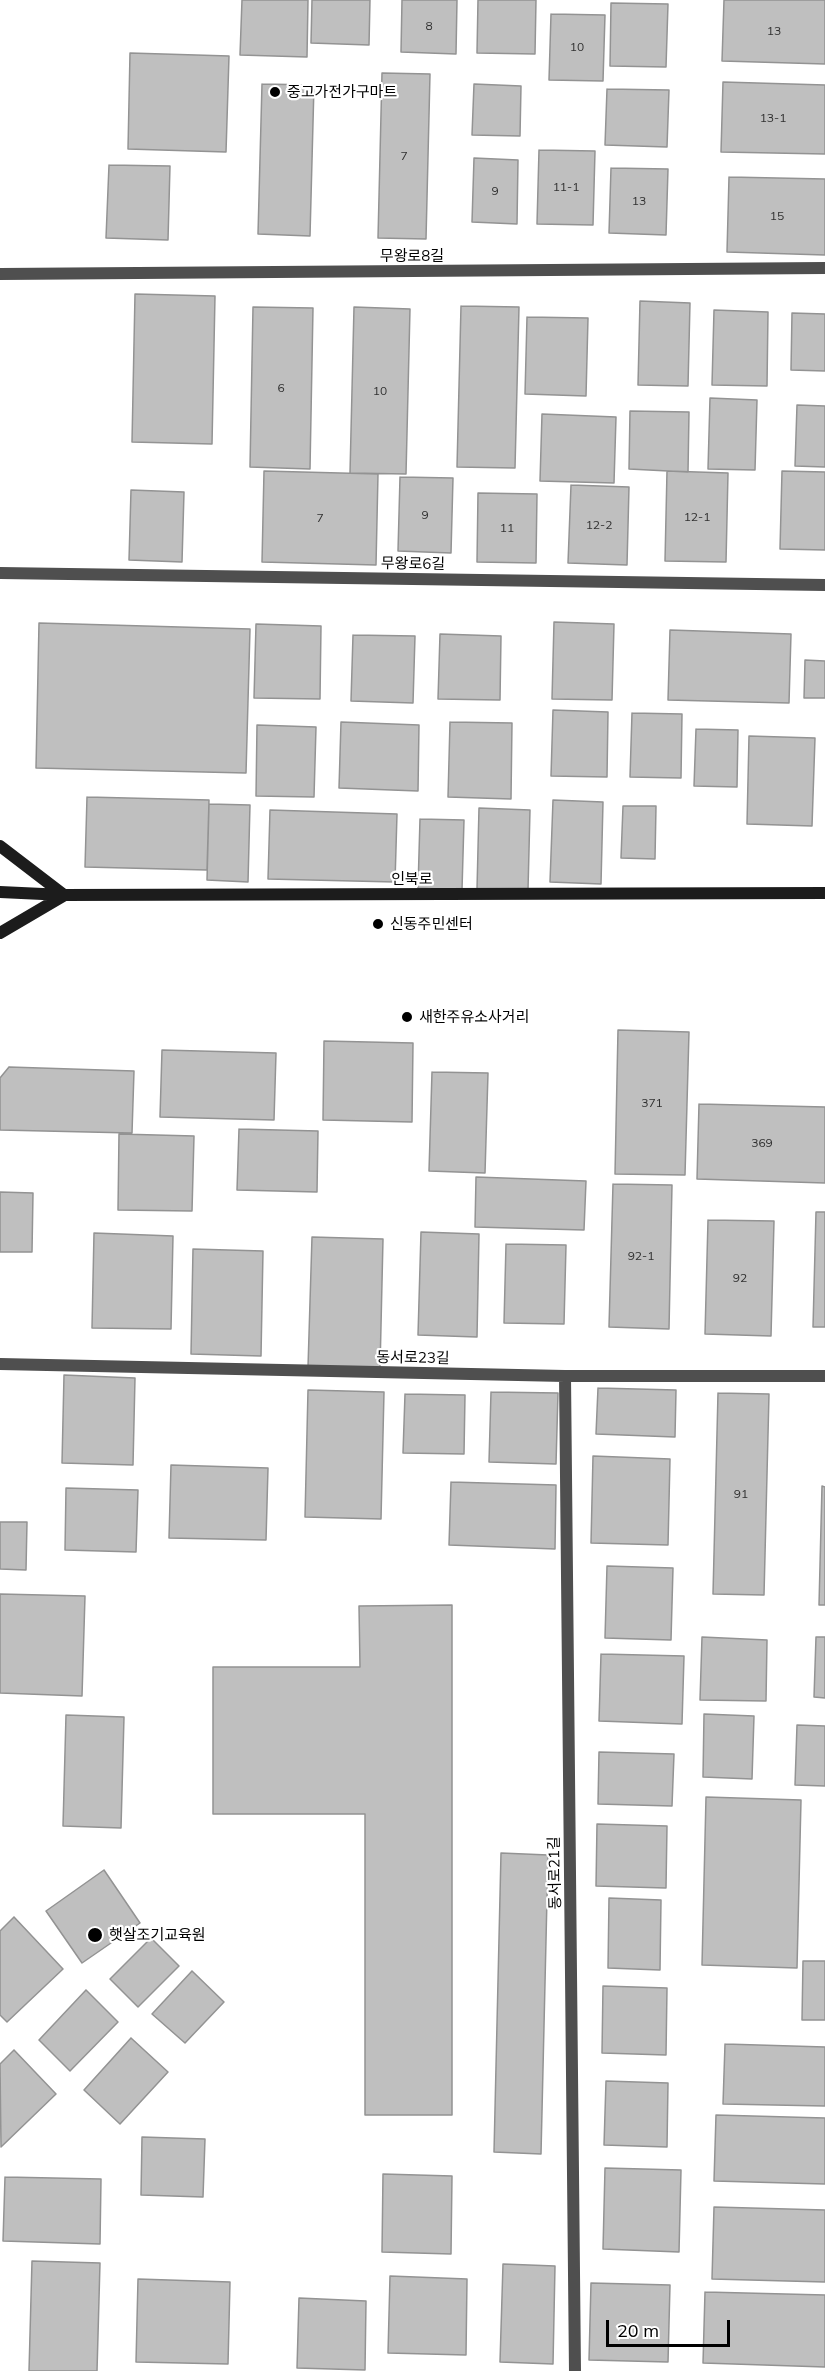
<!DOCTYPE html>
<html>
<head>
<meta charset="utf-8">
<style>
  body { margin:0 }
  #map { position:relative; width:825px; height:2371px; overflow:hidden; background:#fff; font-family:Mulish,sans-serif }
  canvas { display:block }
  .scale { position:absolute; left:606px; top:2320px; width:124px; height:27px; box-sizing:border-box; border:3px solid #000; border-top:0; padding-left:8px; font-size:18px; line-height:21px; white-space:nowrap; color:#000; -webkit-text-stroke:4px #fff; paint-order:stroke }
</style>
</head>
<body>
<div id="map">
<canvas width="825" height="2371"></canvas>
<div class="scale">20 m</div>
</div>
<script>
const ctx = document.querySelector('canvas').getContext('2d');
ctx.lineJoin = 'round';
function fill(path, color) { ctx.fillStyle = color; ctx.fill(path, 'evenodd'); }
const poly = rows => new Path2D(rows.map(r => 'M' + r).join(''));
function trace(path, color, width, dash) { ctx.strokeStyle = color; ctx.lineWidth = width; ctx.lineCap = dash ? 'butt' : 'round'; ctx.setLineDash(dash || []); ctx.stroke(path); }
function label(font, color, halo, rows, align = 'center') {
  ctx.font = font + ' Mulish,"Noto Sans KR",sans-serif'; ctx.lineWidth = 4.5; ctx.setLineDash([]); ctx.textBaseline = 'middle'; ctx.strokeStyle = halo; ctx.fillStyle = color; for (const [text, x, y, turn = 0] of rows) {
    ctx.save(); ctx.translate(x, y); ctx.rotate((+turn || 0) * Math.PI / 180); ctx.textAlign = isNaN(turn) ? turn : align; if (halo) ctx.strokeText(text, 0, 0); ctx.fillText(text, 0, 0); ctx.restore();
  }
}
const building = poly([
  [242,0,308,0,307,57,240,55,242,0],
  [312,0,370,0,369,45,311,43,312,0],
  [402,0,457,0,456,54,401,52,402,0],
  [478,0,536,0,535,54,477,53,478,0],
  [724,0,825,0,825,64,722,61,724,0],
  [611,3,668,4,666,67,610,66,611,3],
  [551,14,605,15,603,81,549,80,551,14],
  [130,53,229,56,226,152,128,149,130,53],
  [382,73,430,74,426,239,378,238,382,73],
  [723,82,825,85,825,154,721,152,723,82],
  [262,84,314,85,310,236,258,234,262,84],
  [474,84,521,86,520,136,472,135,474,84],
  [607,89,669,90,667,147,605,145,607,89],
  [539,150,595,151,593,225,537,224,539,150],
  [474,158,518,160,517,224,472,222,474,158],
  [109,165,170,166,168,240,106,238,109,165],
  [611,168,668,169,666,235,609,233,611,168],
  [729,177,825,179,825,255,727,252,729,177],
  [135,294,215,296,212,444,132,442,135,294],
  [640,301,690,303,688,386,638,385,640,301],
  [461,306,519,307,515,468,457,467,461,306],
  [253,307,313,308,310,469,250,467,253,307],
  [354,307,410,309,406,474,350,473,354,307],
  [714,310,768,312,767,386,712,385,714,310],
  [792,313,825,314,825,371,791,370,792,313],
  [527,317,588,318,586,396,525,394,527,317],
  [710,398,757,400,755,470,708,469,710,398],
  [797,405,825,406,825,467,795,466,797,405],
  [630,411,689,412,688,472,629,469,630,411],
  [542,414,616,417,614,483,540,481,542,414],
  [264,471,378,474,376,565,262,562,264,471],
  [667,471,728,473,726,562,665,561,667,471],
  [782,471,825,472,825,550,780,549,782,471],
  [400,477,453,478,451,553,398,551,400,477],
  [571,485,629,487,627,565,568,563,571,485],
  [131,490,184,492,182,562,129,560,131,490],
  [478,493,537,494,536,563,477,562,478,493],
  [554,622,614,624,612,700,552,699,554,622],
  [39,623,250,629,246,773,36,768,39,623],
  [256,624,321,626,320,699,254,698,256,624],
  [670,630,791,634,789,703,668,700,670,630],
  [440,634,501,636,500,700,438,699,440,634],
  [353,635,415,636,413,703,351,701,353,635],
  [805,660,825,661,825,698,804,698,805,660],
  [553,710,608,712,607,777,551,776,553,710],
  [632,713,682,714,681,778,630,777,632,713],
  [341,722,419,725,418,791,339,788,341,722],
  [450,722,512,723,511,799,448,797,450,722],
  [257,725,316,727,314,797,256,796,257,725],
  [696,729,738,730,737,787,694,786,696,729],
  [749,736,815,738,812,826,747,824,749,736],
  [87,797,209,800,207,870,85,867,87,797],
  [553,800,603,802,601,884,550,882,553,800],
  [209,804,250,805,248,882,207,880,209,804],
  [623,806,656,806,655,859,621,858,623,806],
  [479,808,530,810,528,890,477,889,479,808],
  [270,810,397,814,395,882,268,879,270,810],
  [420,819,464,820,462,890,418,888,420,819],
  [618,1030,689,1032,685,1175,615,1174,618,1030],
  [324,1041,413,1043,412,1122,323,1120,324,1041],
  [162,1050,276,1053,274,1120,160,1117,162,1050],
  [9,1067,134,1071,132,1133,0,1130,0,1078,9,1067],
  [432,1072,488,1073,485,1173,429,1171,432,1072],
  [699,1104,825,1107,825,1183,697,1179,699,1104],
  [239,1129,318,1131,317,1192,237,1190,239,1129],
  [119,1134,194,1136,192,1211,118,1210,119,1134],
  [476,1177,586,1181,584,1230,475,1227,476,1177],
  [613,1184,672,1185,669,1329,609,1327,613,1184],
  [0,1192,33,1193,32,1252,0,1252,0,1192],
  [816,1212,825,1212,825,1327,813,1327,816,1212],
  [708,1220,774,1221,771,1336,705,1334,708,1220],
  [421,1232,479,1234,477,1337,418,1335,421,1232],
  [94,1233,173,1236,171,1329,92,1328,94,1233],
  [312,1237,383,1239,380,1369,308,1367,312,1237],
  [506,1244,566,1245,564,1324,504,1323,506,1244],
  [193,1249,263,1251,261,1356,191,1354,193,1249],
  [64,1375,135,1378,133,1465,62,1463,64,1375],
  [598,1388,676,1390,675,1437,596,1434,598,1388],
  [308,1390,384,1392,381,1519,305,1517,308,1390],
  [491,1392,558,1393,556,1464,489,1462,491,1392],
  [718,1393,769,1394,764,1595,713,1594,718,1393],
  [405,1394,465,1395,464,1454,403,1453,405,1394],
  [593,1456,670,1459,668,1545,591,1543,593,1456],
  [171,1465,268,1468,266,1540,169,1538,171,1465],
  [451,1482,556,1485,555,1549,449,1545,451,1482],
  [822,1486,825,1487,825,1605,819,1605,822,1486],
  [66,1488,138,1490,136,1552,65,1550,66,1488],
  [0,1522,27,1522,26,1570,0,1569,0,1522],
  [607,1566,673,1568,671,1640,605,1638,607,1566],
  [0,1594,85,1596,82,1696,0,1693,0,1594],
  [452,1605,452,2115,365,2115,365,1814,213,1814,213,1667,360,1667,359,1606,452,1605],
  [702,1637,767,1640,766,1701,700,1700,702,1637],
  [816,1637,825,1637,825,1698,814,1697,816,1637],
  [601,1654,684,1656,682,1724,599,1721,601,1654],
  [704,1714,754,1716,752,1779,703,1777,704,1714],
  [66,1715,124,1717,121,1828,63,1826,66,1715],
  [797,1725,825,1726,825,1786,795,1785,797,1725],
  [599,1752,674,1754,672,1806,598,1804,599,1752],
  [706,1797,801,1800,797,1968,702,1965,706,1797],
  [597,1824,667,1826,666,1888,596,1886,597,1824],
  [501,1853,548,1855,541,2154,494,2152,501,1853],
  [104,1870,140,1923,82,1963,46,1911,104,1870],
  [609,1898,661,1900,660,1970,608,1968,609,1898],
  [14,1917,63,1969,7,2022,0,2015,0,1931,14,1917],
  [151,1938,179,1966,138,2007,110,1979,151,1938],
  [803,1961,825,1961,825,2020,802,2020,803,1961],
  [192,1971,224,2002,185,2043,152,2014,192,1971],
  [603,1986,667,1988,666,2055,602,2053,603,1986],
  [86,1990,118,2022,70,2071,39,2040,86,1990],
  [131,2038,168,2072,120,2124,84,2090,131,2038],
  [725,2044,825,2047,825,2106,723,2104,725,2044],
  [14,2050,56,2094,1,2147,0,2064,14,2050],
  [606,2081,668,2083,667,2147,604,2145,606,2081],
  [716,2115,825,2118,825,2184,714,2181,716,2115],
  [142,2137,205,2139,203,2197,141,2195,142,2137],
  [605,2168,681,2170,679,2252,603,2249,605,2168],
  [383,2174,452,2176,451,2254,382,2252,383,2174],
  [5,2177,101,2179,100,2244,3,2241,5,2177],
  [714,2207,825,2210,825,2282,712,2279,714,2207],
  [32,2261,100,2263,97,2371,29,2371,32,2261],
  [503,2264,555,2266,553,2364,500,2362,503,2264],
  [390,2276,467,2279,466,2355,388,2353,390,2276],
  [138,2279,230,2282,228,2364,136,2362,138,2279],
  [591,2283,670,2285,668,2362,589,2360,591,2283],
  [705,2292,825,2295,825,2367,703,2363,705,2292],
  [299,2298,366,2301,365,2370,297,2368,299,2298]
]);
fill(building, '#bfbfbf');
trace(building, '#939393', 1.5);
trace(poly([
  [0,274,825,268],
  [0,573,825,585],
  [0,1364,565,1376,825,1376],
  [565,1376,575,2371]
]), '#4f4f4f', 12);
trace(poly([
  [0,846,64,895],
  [0,892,64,895,825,893],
  [0,933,63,896]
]), '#1c1c1c', 12);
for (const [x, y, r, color] of [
  [275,92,6,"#000"],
  [378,924,6,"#000"],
  [407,1017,6,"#000"],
  [95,1935,8,"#000"]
]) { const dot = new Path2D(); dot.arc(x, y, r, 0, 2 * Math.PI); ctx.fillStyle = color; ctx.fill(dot); trace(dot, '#fff', 2); }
label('12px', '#303030', null, [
  ["8",429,26],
  ["13",774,31],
  ["10",577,47],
  ["13-1",773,118],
  ["7",404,156],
  ["11-1",566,187],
  ["9",495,191],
  ["13",639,201],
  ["15",777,216],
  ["6",281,388],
  ["10",380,391],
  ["9",425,515],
  ["12-1",697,517],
  ["7",320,518],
  ["12-2",599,525],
  ["11",507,528],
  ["371",652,1103],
  ["369",762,1143],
  ["92-1",641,1256],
  ["92",740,1278],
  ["91",741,1494]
]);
label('15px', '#000', '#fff', [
  ["중고가전가구마트",287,92],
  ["신동주민센터",390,924],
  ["새한주유소사거리",419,1017],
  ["햇살조기교육원",109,1935]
], 'left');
label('15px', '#000', '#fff', [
  ["무왕로8길",412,256],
  ["무왕로6길",413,564,1],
  ["인북로",412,879],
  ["동서로23길",413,1358,1],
  ["동서로21길",555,1873,-91]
]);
</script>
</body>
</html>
